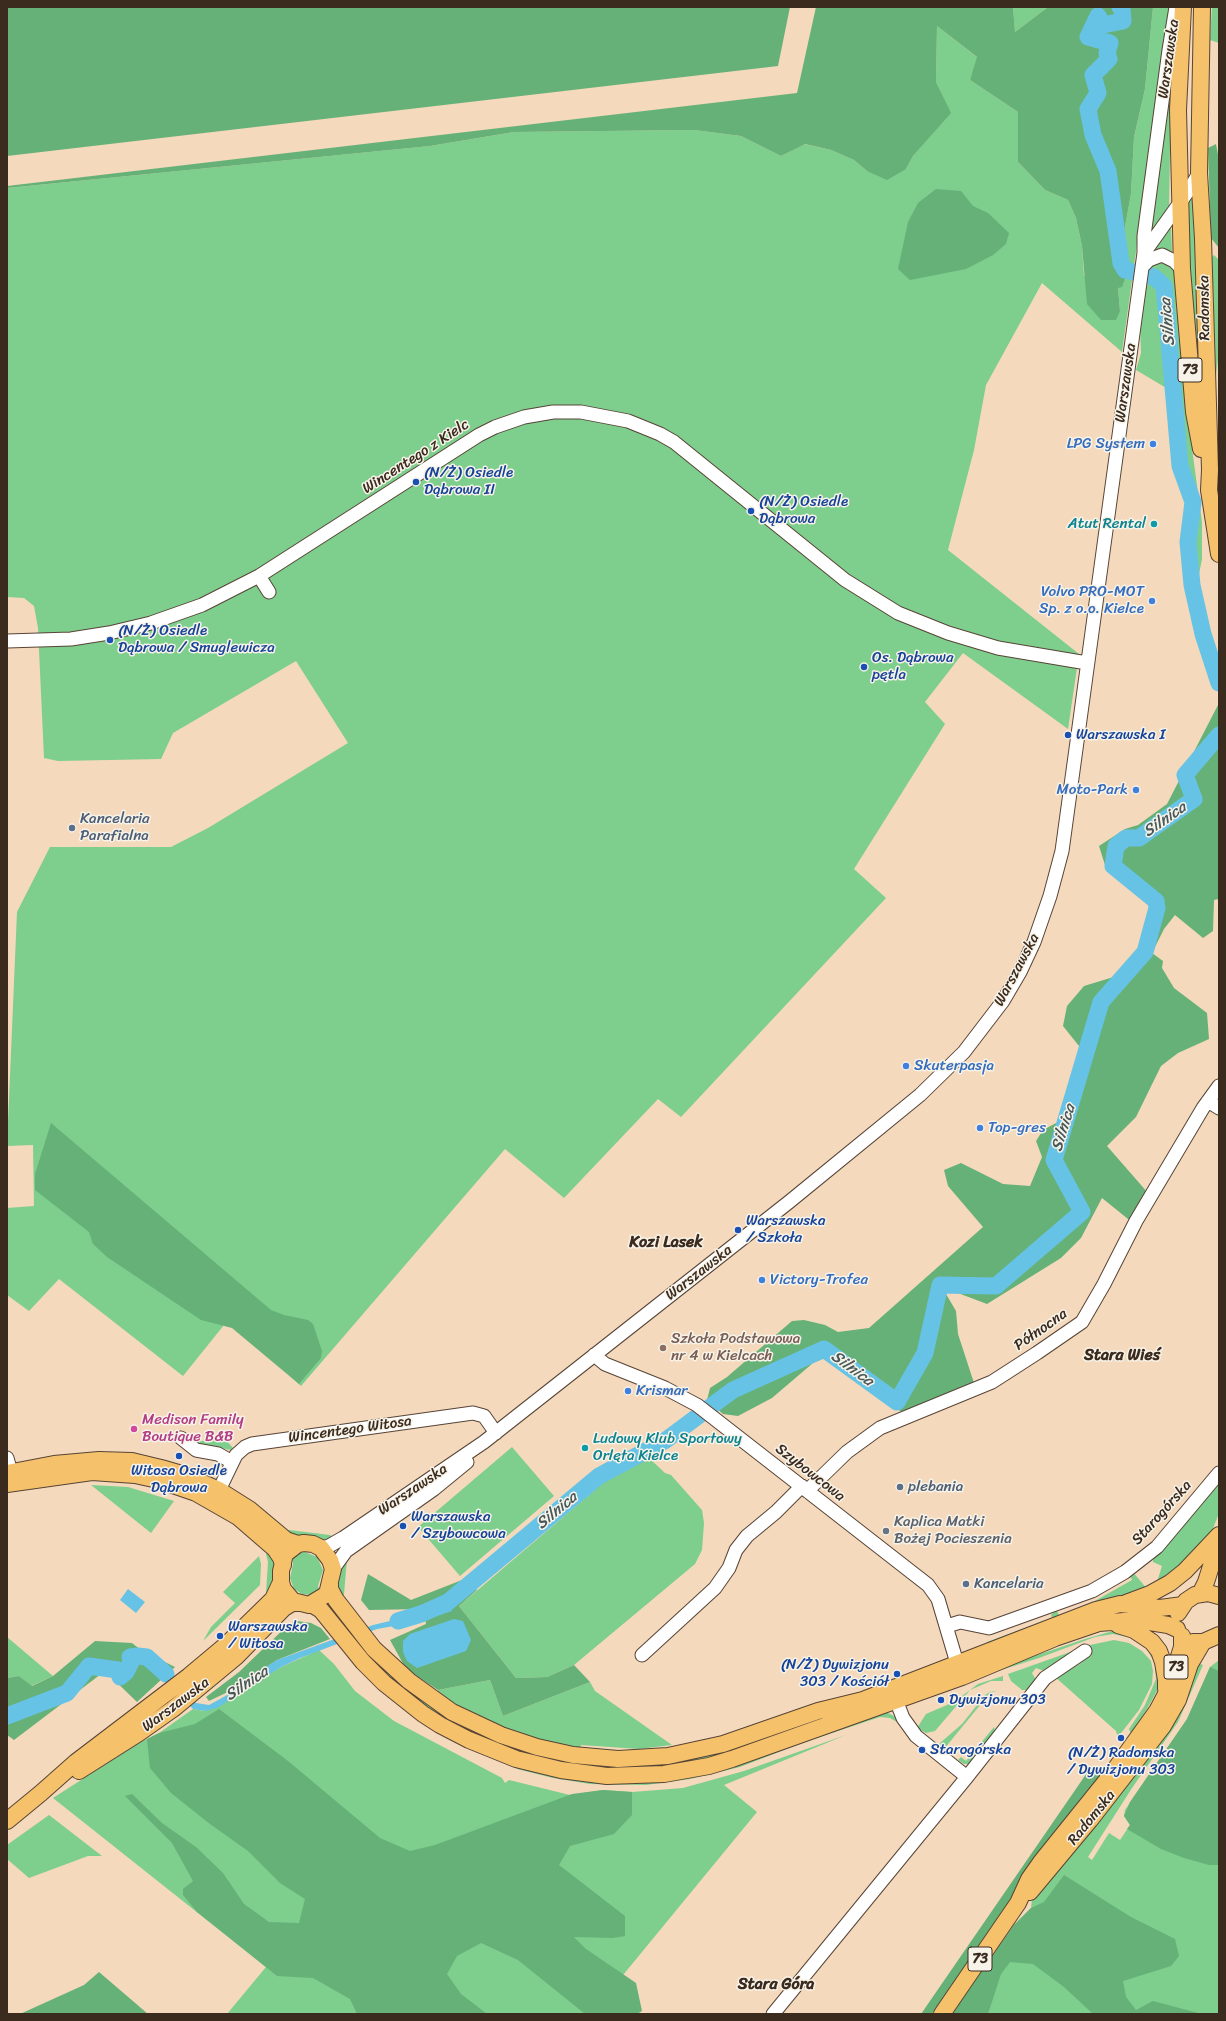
<!DOCTYPE html>
<html>
<head>
<meta charset="utf-8">
<style>
  body { margin:0 }
  #map { position:relative; width:1226px; height:2021px; overflow:hidden; background:#f4d9bc; font-family:Sriracha,sans-serif }
  canvas { display:block }
  .frame { position:absolute; inset:0; border:8px solid #3b2a1e; pointer-events:none }
</style>
</head>
<body>
<div id="map">
<canvas width="1226" height="2021"></canvas>
<div class="frame"></div>
</div>
<script>
const ctx = document.querySelector('canvas').getContext('2d');
ctx.lineJoin = 'round';
function fill(path, color) { ctx.fillStyle = color; ctx.fill(path, 'evenodd'); }
const poly = rows => new Path2D(rows.map(r => 'M' + r).join(''));
function trace(path, color, width, dash) { ctx.strokeStyle = color; ctx.lineWidth = width; ctx.lineCap = dash ? 'butt' : 'round'; ctx.setLineDash(dash || []); ctx.stroke(path); }
function label(font, color, halo, rows, align = 'center') {
  ctx.font = font + ' Sriracha,sans-serif'; ctx.lineWidth = 3; ctx.setLineDash([]); ctx.textBaseline = 'middle'; ctx.strokeStyle = halo; ctx.fillStyle = color; for (const [text, x, y, turn = 0] of rows) {
    ctx.save(); ctx.translate(x, y); ctx.rotate((+turn || 0) * Math.PI / 180); ctx.textAlign = isNaN(turn) ? turn : align; if (halo) ctx.strokeText(text, 0, 0); ctx.fillText(text, 0, 0); ctx.restore();
  }
}
fill(poly([
  [1013,7,1048,7,1015,32],
  [1153,7,1170,7,1122,352,1042,283,986,385,974,450,948,550,1079,654,1068,729,963,653,925,702,945,724,854,869,886,898,681,1117,658,1099,564,1198,505,1149,301,1386,228,1320,183,1376,59,1279,29,1311,7,1295,7,1208,34,1206,33,1145,7,1146,17,912,50,847,171,847,208,828,348,743,296,661,173,733,161,759,58,761,44,758,38,628,34,606,24,598,7,597,7,188,430,146,514,132,694,130,741,136,781,156,804,144,831,150,854,160,867,171,906,169,913,156,950,113,936,82,937,26,978,58,970,80,1018,112,1018,162,1045,190,1068,200,1076,218,1082,246,1084,275,1120,311,1118,288,1123,259,1122,243,1131,194,1134,137,1145,89],
  [1212,7,1219,7,1219,43,1210,40],
  [1171,87,1169,211,1149,238,1169,89],
  [1193,194,1198,306,1200,397,1189,275,1188,202],
  [1171,224,1172,253,1167,250,1153,252,1156,244],
  [1214,255,1219,260,1219,350,1213,402,1212,318,1214,304,1212,262,1212,257],
  [1155,262,1166,262,1174,270,1175,275,1188,419,1202,522,1202,559,1198,579,1194,583,1187,553,1185,527,1187,509,1183,486,1176,465,1168,389,1136,370,1141,353,1140,327,1145,286,1149,267],
  [225,1439,233,1448,231,1450,192,1442],
  [512,1447,554,1496,460,1576,418,1527],
  [648,1457,665,1473,671,1475,702,1510,704,1523,702,1550,695,1564,574,1665,547,1677,516,1678,459,1606,610,1477],
  [1219,1477,1219,1513,1209,1539,1180,1571,1157,1582,1162,1566,1153,1562,1153,1557],
  [91,1485,128,1487,174,1501,151,1533],
  [289,1530,330,1535,333,1537,327,1540,298,1536,286,1533],
  [269,1551,275,1563,274,1586,270,1597,266,1593,268,1562,266,1554],
  [305,1552,317,1557,323,1570,318,1586,320,1592,311,1595,302,1594,294,1589,290,1578,293,1564,292,1557,299,1553],
  [259,1556,261,1564,260,1585,203,1641,211,1627,235,1603,223,1592],
  [347,1559,344,1594,343,1598,337,1589,342,1563],
  [1132,1571,1148,1590,987,1646,987,1642,1052,1618,1051,1615,1056,1609,1059,1615,1086,1606,1132,1580,1129,1573],
  [1113,1631,1123,1631,1132,1638,1113,1634,1095,1637,1039,1658,998,1671,996,1669,1085,1639],
  [7,1637,53,1676,31,1686,19,1676,7,1678],
  [1114,1640,1129,1643,1142,1651,1151,1661,1153,1671,1152,1684,1139,1710,1118,1737,1116,1731,1054,1676,1075,1662,1078,1665,1087,1658,1087,1654,1044,1671,1036,1668,1032,1673,1036,1680,1033,1688,1030,1686,1026,1690,1022,1690,1011,1681,1008,1674,1090,1645],
  [367,1648,432,1706,599,1763,841,1711,708,1761,632,1771,550,1763,471,1735,406,1694,360,1650],
  [319,1650,334,1664,355,1691,394,1721,502,1778,505,1783,509,1780,570,1795,603,1790,632,1792,683,1788,744,1771,846,1735,724,1785,757,1812,591,2014,227,2014,266,1967,53,1798,137,1744,159,1733,193,1709,205,1711,281,1667],
  [1149,1653,1156,1653,1159,1687,1147,1709,1131,1734,1129,1729,1145,1705,1156,1679,1155,1663],
  [1219,1660,1219,2014,952,2014,1014,1925,1031,1908,1032,1899,1197,1663,1203,1665,1178,1722,1132,1788,1088,1857,1092,1860,1109,1833,1120,1840,1130,1825,1124,1816,1125,1810,1187,1719,1210,1667],
  [1003,1676,1003,1681,991,1681,970,1690,935,1731,926,1733,917,1728,926,1714,954,1702,978,1684],
  [490,1680,503,1716,590,1682,595,1691,672,1745,639,1749,581,1745,580,1751,517,1736,437,1696,438,1690],
  [997,1691,990,1693,944,1749,945,1753,938,1747,940,1743,962,1724,985,1695,990,1692],
  [886,1712,896,1717,900,1724,890,1718,880,1717,805,1742,740,1767,690,1779,646,1785,590,1784,553,1778,517,1769,518,1767,628,1781],
  [994,1727,995,1731,969,1764,964,1764,958,1760,961,1757,966,1761],
  [49,1815,102,1856,88,1856,29,1878,7,1859,7,1845]
]), '#7ece8d');
fill(poly([
  [7,7,790,7,778,66,7,156],
  [816,7,1013,7,1015,32,1048,7,1153,7,1145,89,1134,137,1131,194,1122,243,1126,276,1122,287,1118,288,1120,311,1116,320,1101,320,1087,304,1082,246,1076,218,1068,200,1045,190,1018,162,1018,112,970,80,977,57,937,26,936,82,951,113,913,156,906,169,887,180,867,171,854,160,831,150,805,144,781,156,741,136,694,130,514,132,430,146,7,188,7,186,797,93],
  [1216,144,1219,160,1219,248,1211,238,1208,148],
  [936,189,961,191,973,206,988,213,1009,233,1006,244,993,255,966,269,910,280,898,269,908,222,918,203],
  [1219,703,1219,899,1214,900,1213,931,1203,938,1175,915,1164,929,1152,953,1163,961,1162,968,1174,988,1207,1013,1209,1039,1178,1053,1161,1066,1136,1117,1107,1146,1148,1193,1133,1223,1102,1198,1081,1238,1061,1258,987,1304,950,1290,946,1294,956,1311,958,1334,974,1383,903,1413,833,1361,825,1358,813,1363,772,1398,738,1416,723,1414,707,1400,710,1388,727,1377,792,1321,804,1320,825,1325,838,1332,869,1328,983,1227,948,1186,944,1170,961,1163,1003,1184,1030,1186,1042,1157,1036,1141,1043,1130,1058,1122,1071,1092,1083,1051,1063,1026,1067,1006,1084,986,1120,975,1144,952,1154,902,1131,891,1105,865,1099,846,1125,829,1138,825,1167,804],
  [51,1123,271,1310,284,1315,308,1320,313,1324,322,1351,321,1358,299,1384,232,1328,201,1320,107,1257,93,1244,89,1232,35,1190,35,1174],
  [368,1574,411,1600,467,1578,477,1590,459,1606,516,1678,547,1677,574,1665,590,1682,503,1716,490,1680,438,1690,406,1669,390,1640,426,1624,423,1609,369,1610,361,1600],
  [297,1621,311,1623,321,1628,330,1639,277,1660,232,1690,209,1701,206,1697,239,1672,289,1624],
  [95,1641,132,1643,141,1650,175,1667,137,1702,105,1671,14,1740,7,1735,7,1678,19,1676,32,1686,53,1676],
  [1210,1667,1219,1671,1219,1865,1209,1865,1184,1858,1161,1849,1127,1829,1130,1825,1124,1816,1130,1802,1187,1719],
  [219,1709,288,1761,380,1838,410,1851,435,1845,572,1794,603,1790,632,1792,632,1815,614,1834,570,1846,559,1865,625,1916,625,1936,613,1938,574,1937,586,1949,636,1983,642,2011,637,2014,585,2014,518,1960,481,1943,457,1956,447,1974,461,1994,487,2014,357,2014,350,1999,313,1978,277,1976,197,1912,183,1895,183,1889,193,1881,172,1843,125,1796,132,1794,162,1823,196,1847,223,1873,244,1904,269,1922,299,1923,305,1899,280,1883,248,1851,210,1824,171,1793,150,1768,147,1739,159,1733,195,1724],
  [1091,1767,1100,1768,1103,1773,1016,1891,932,2014,921,2014],
  [1064,1875,1131,1917,1175,1939,1179,1956,1171,1966,1123,1981,1126,1997,1136,2010,1153,2001,1202,2014,1093,2014,1064,1987,1033,1964,1010,1962,1001,1974,988,2014,952,2014,1014,1925,1031,1908,1044,1902],
  [99,1972,148,2014,20,2014,84,1985]
]), '#66b178');
fill(poly([
  [128,1589,145,1602,136,1613,120,1600],
  [450,1605,452,1611,422,1621,377,1629,300,1658,281,1667,217,1708,205,1711,193,1709,160,1672,146,1661,150,1657,162,1666,196,1703,209,1705,229,1694,235,1687,277,1660,373,1625,428,1612],
  [454,1619,463,1621,471,1640,466,1651,417,1668,407,1661,403,1652,403,1641,410,1634]
]), '#67c3e5');
trace(poly([
  [1120,7,1122,9,1123,21,1103,25,1098,16,1088,37,1110,43,1107,53,1109,59,1093,75,1098,93,1088,109,1093,135,1108,171,1121,263,1125,270,1154,277,1164,286,1180,466,1193,502,1188,542,1192,585,1203,634,1219,683],
  [398,1621,421,1614,448,1602,599,1476,666,1440,733,1390,824,1349,897,1402,925,1353,940,1285,996,1286,1082,1212,1054,1160,1101,1002,1145,952,1157,908,1156,901,1113,866,1116,846,1126,838,1139,838,1194,799,1185,775,1219,735],
  [7,1716,67,1693,89,1666,118,1670,120,1677,126,1672,131,1662,130,1657,138,1656,147,1657,166,1674]
]), '#67c3e5', 17);
const minor = poly([
  [1144,253,1189,190,1199,173],
  [1142,267,1149,260,1162,255,1174,261,1182,269],
  [259,576,269,592],
  [7,641,71,639,109,633,151,623,202,605,259,576,479,435,495,427,524,417,553,412,581,412,628,421,660,434,674,442,845,580,898,613,948,633,998,648,1087,663],
  [1208,1101,1219,1108],
  [594,1355,605,1364,665,1388,697,1405,928,1585,938,1599,957,1663],
  [181,1438,196,1450,218,1454,232,1462],
  [7,1458,11,1472],
  [219,1490,236,1455,245,1447,252,1444,473,1413,484,1416,496,1433],
  [807,1491,847,1452,880,1428,992,1382,1037,1353,1082,1322,1104,1284,1136,1221,1203,1108,1219,1086],
  [321,1548,329,1546,343,1538,484,1442,789,1202,920,1095,964,1052,1003,1001,1020,972,1034,942,1050,896,1062,851,1144,253,1144,236,1169,50,1176,7],
  [333,1569,346,1551,434,1489,467,1462],
  [947,1626,960,1622,989,1628,1092,1591,1125,1572,1157,1547,1219,1473],
  [642,1655,715,1588,729,1568,736,1550,747,1536,776,1512,802,1486],
  [896,1700,903,1718,916,1736,967,1777],
  [773,2014,967,1777,1045,1678,1085,1651]
]);
const major = poly([
  [1183,7,1178,110,1182,269,1194,412,1201,449],
  [1202,7,1199,173,1203,239,1210,470,1209,490,1219,554],
  [7,1473,54,1464,99,1460,132,1461,161,1468,185,1475,219,1490,249,1509,286,1540,298,1544],
  [7,1484,92,1472,135,1475,158,1480,196,1493,238,1517,275,1549,281,1558,283,1565],
  [304,1543,313,1544,321,1548,330,1560,333,1569,327,1594,309,1605,293,1601,283,1589,281,1582,281,1571,285,1554,298,1544,304,1543],
  [330,1584,330,1589,336,1600,374,1649,409,1681,452,1712,501,1735,537,1747,573,1755,618,1759,668,1756,723,1744,818,1711,863,1700,1096,1610,1120,1604,1160,1608,1183,1605],
  [1200,1594,1206,1582,1219,1541],
  [1126,1603,1150,1594,1170,1583,1185,1571,1219,1535],
  [311,1604,321,1610,363,1662,384,1683,423,1714,440,1725,469,1740,516,1759,561,1770,607,1776,664,1774,709,1766,732,1759,962,1677,1055,1638,1099,1623,1137,1620,1168,1625,1177,1629],
  [1178,1613,1186,1601,1195,1595,1208,1593,1219,1596],
  [1118,1625,1134,1630,1152,1642,1159,1651,1163,1662,1166,1680,1166,1689],
  [1193,1642,1203,1642,1219,1635],
  [79,1771,139,1733,173,1709,237,1656,284,1608,292,1603,298,1603],
  [7,1821,41,1793,76,1762,189,1676,226,1645,273,1599,281,1582],
  [1030,1892,1090,1820,1163,1726,1178,1700,1190,1664,1203,1642],
  [942,2014,1018,1903,1029,1879,1041,1862,1111,1775,1157,1711,1165,1696,1176,1666,1182,1647,1182,1636]
]);
trace(minor, '#574436', 15);
trace(major, '#574436', 18);
trace(minor, '#fff', 13);
trace(major, '#f5c16b', 16);
for (const [x, y, r, color] of [
  [1153,444,4,"#3f7fe0"],
  [416,482,4,"#1a4fb4"],
  [751,511,4,"#1a4fb4"],
  [1154,524,4,"#0f9aa8"],
  [1152,601,4,"#3f7fe0"],
  [110,640,4,"#1a4fb4"],
  [864,667,4,"#1a4fb4"],
  [1068,735,4,"#1a4fb4"],
  [1136,790,4,"#3f7fe0"],
  [72,828,4,"#5c6f8a"],
  [906,1066,4,"#3f7fe0"],
  [980,1128,4,"#3f7fe0"],
  [738,1230,4,"#1a4fb4"],
  [762,1280,4,"#3f7fe0"],
  [663,1348,4,"#8d6e63"],
  [628,1391,4,"#3f7fe0"],
  [134,1429,4,"#d1479c"],
  [585,1448,4,"#0f9aa8"],
  [179,1456,4,"#1a4fb4"],
  [900,1487,4,"#5c6f8a"],
  [403,1526,4,"#1a4fb4"],
  [886,1531,4,"#6b7280"],
  [966,1584,4,"#5c6f8a"],
  [220,1636,4,"#1a4fb4"],
  [897,1674,4,"#1a4fb4"],
  [941,1700,4,"#1a4fb4"],
  [1121,1738,4,"#1a4fb4"],
  [922,1750,4,"#1a4fb4"]
]) { const dot = new Path2D(); dot.arc(x, y, r, 0, 2 * Math.PI); ctx.fillStyle = color; ctx.fill(dot); trace(dot, '#f7f3e8', 1.5); }
for (const [x, y, w] of [
  [1190,370,24],
  [1176,1667,24],
  [980,1959,24]
]) { const box = new Path2D(); box.roundRect(x - w / 2, y - 12, w, 24, 3); ctx.fillStyle = '#f7f3e8'; ctx.fill(box); trace(box, '#3b2a1e', 1); }
label('bold 14px', '#3b2a1e', null, [
  ["73",1190,370],
  ["73",1176,1667],
  ["73",980,1959]
]);
label('15px', '#3b2a1e', '#f7f3e8', [
  ["Warszawska",1169,59,-82],
  ["Radomska",1205,308,-91],
  ["Warszawska",1126,383,-82],
  ["Wincentego z Kielc",416,457,-33],
  ["Warszawska",1017,970,-62],
  ["Warszawska",699,1273,-38],
  ["Północna",1041,1330,-35],
  ["Wincentego Witosa",350,1430,-8],
  ["Szybowcowa",810,1473,38],
  ["Warszawska",413,1490,-34],
  ["Starogórska",1162,1513,-48],
  ["Warszawska",176,1705,-37],
  ["Radomska",1092,1818,-51]
]);
label('15px', '#366cbe', '#f7f3e8', [
  ["LPG System",1145,444,"right"],
  ["Volvo PRO-MOT",1144,592,"right"],
  ["Sp. z o.o. Kielce",1144,609,"right"],
  ["Moto-Park",1128,790,"right"],
  ["Skuterpasja",914,1066],
  ["Top-gres",988,1128],
  ["Victory-Trofea",770,1280],
  ["Krismar",636,1391]
], 'left');
label('15px', '#164399', '#f7f3e8', [
  ["(N/Ż) Osiedle",424,473],
  ["Dąbrowa II",424,490],
  ["(N/Ż) Osiedle",759,502],
  ["Dąbrowa",759,519],
  ["(N/Ż) Osiedle",118,631],
  ["Dąbrowa / Smuglewicza",118,648],
  ["Os. Dąbrowa",872,658],
  ["pętla",872,675],
  ["Warszawska I",1076,735],
  ["Warszawska",746,1221],
  ["/ Szkoła",746,1238],
  ["Witosa Osiedle",179,1471,"center"],
  ["Dąbrowa",179,1488,"center"],
  ["Warszawska",411,1517],
  ["/ Szybowcowa",411,1534],
  ["Warszawska",228,1627],
  ["/ Witosa",228,1644],
  ["(N/Ż) Dywizjonu",889,1665,"right"],
  ["303 / Kościół",889,1682,"right"],
  ["Dywizjonu 303",949,1700],
  ["Starogórska",930,1750],
  ["(N/Ż) Radomska",1121,1753,"center"],
  ["/ Dywizjonu 303",1121,1770,"center"]
], 'left');
label('15px', '#0d838f', '#f7f3e8', [
  ["Atut Rental",1146,524],
  ["Ludowy Klub Sportowy",593,1439,"left"],
  ["Orlęta Kielce",593,1456,"left"]
], 'right');
label('15px', '#4e5e75', '#f7f3e8', [
  ["Kancelaria",80,819],
  ["Parafialna",80,836],
  ["plebania",908,1487],
  ["Kancelaria",974,1584]
], 'left');
label('15px', '#785e54', '#f7f3e8', [
  ["Szkoła Podstawowa",671,1339],
  ["nr 4 w Kielcach",671,1356]
], 'left');
label('15px', '#b23c85', '#f7f3e8', [
  ["Medison Family",142,1420],
  ["Boutique B&B",142,1437]
], 'left');
label('15px', '#5b616d', '#f7f3e8', [
  ["Kaplica Matki",894,1522],
  ["Bożej Pocieszenia",894,1539]
], 'left');
label('italic 16px', '#48585a', '#f7f3e8', [
  ["Silnica",1168,322,-95],
  ["Silnica",1165,820,-35],
  ["Silnica",1064,1128,-73],
  ["Silnica",852,1369,36],
  ["Silnica",557,1511,-40],
  ["Silnica",247,1684,-34]
]);
label('bold 16px', '#3b2a1e', '#f7f3e8', [
  ["Kozi Lasek",666,1243],
  ["Stara Wieś",1122,1356],
  ["Stara Góra",776,1985]
]);
</script>
</body>
</html>
